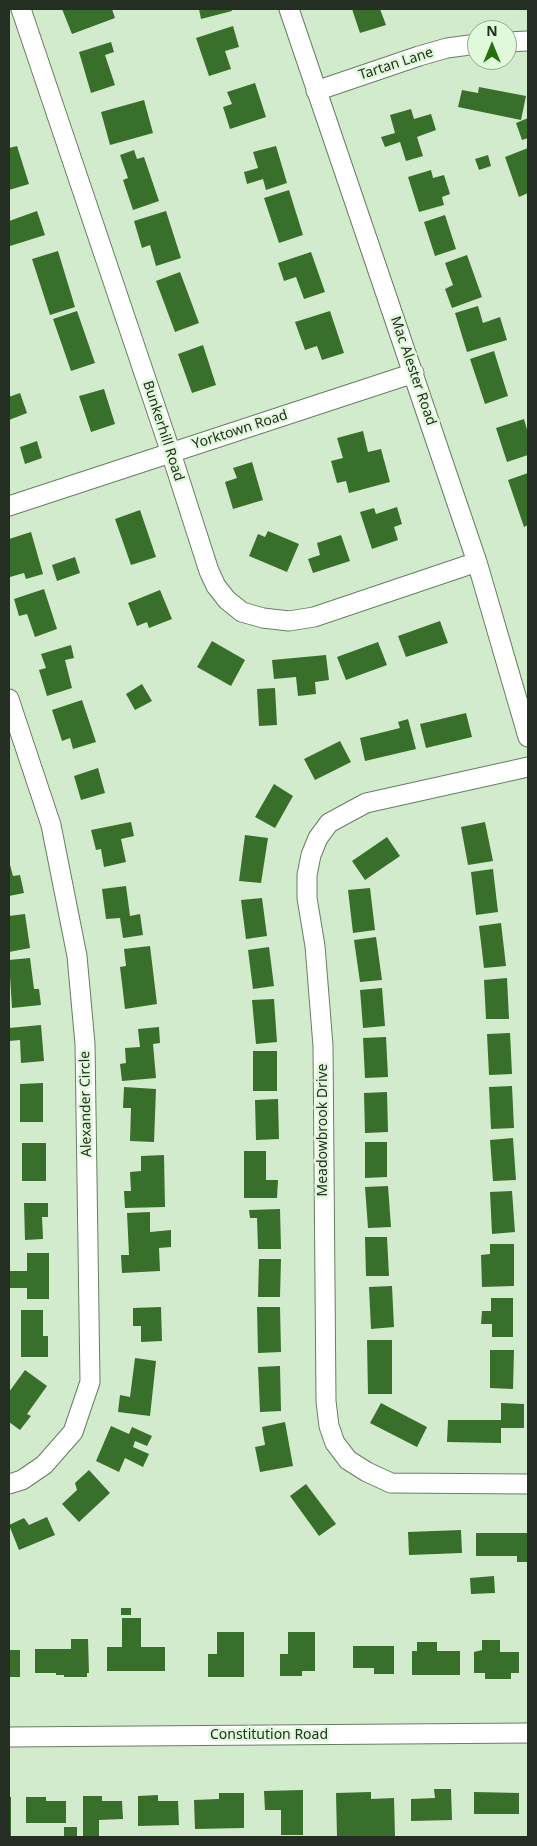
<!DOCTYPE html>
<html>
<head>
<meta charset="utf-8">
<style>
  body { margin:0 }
  #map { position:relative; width:537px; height:1846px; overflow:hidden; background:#d2ebcd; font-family:"Noto Sans",sans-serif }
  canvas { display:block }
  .frame { position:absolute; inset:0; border:10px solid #252e23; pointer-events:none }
  .north { position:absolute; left:467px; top:20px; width:50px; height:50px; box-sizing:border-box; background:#e0f9da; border:1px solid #95a891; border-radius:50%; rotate:0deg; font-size:14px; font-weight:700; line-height:20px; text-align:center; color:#252e23 }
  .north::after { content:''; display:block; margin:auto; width:18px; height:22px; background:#266f0f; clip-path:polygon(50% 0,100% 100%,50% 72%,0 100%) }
</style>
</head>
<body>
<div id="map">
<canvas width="537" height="1846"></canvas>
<div class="frame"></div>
<div class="north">N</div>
</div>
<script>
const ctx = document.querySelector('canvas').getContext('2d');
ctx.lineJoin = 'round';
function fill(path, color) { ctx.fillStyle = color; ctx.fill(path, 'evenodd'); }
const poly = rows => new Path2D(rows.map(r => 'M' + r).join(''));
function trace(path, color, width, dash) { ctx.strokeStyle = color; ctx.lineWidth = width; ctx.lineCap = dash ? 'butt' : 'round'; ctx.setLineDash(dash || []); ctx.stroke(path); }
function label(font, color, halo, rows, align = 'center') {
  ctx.font = font + ' "Noto Sans",sans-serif'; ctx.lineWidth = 5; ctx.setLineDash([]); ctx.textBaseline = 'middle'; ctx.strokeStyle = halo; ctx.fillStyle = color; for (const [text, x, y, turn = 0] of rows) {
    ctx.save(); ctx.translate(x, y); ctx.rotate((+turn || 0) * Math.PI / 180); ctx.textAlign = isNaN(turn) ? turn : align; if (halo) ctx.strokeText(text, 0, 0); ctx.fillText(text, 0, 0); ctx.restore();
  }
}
fill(poly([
  [62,9,112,9,115,18,72,34],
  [199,9,231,9,232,11,201,19],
  [352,9,380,9,386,25,360,33],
  [233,26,239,47,225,51,231,69,209,76,196,38],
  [111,42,114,52,105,55,115,85,91,93,79,52],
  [255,83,266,117,230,129,223,107,232,104,227,92],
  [479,87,526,96,521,120,458,107,462,90,478,93],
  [144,100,153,133,110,145,101,112],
  [411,109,414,119,431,114,436,130,417,137,423,156,406,161,400,142,385,147,381,137,395,133,390,115],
  [528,118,528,138,522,140,516,123],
  [17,146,29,184,9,190,9,148],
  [276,146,287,183,266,190,263,179,247,184,244,172,258,168,253,152],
  [528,148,528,193,519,197,505,157],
  [134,150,137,159,144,157,159,201,133,210,123,180,128,178,120,155],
  [488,155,491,166,479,170,475,159],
  [431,170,433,178,444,175,450,194,442,197,444,205,419,212,408,177],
  [289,190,303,235,279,243,264,198],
  [37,211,45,235,10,246,9,221],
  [166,211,181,258,156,266,150,245,142,248,134,221],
  [445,215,456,249,435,256,424,222],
  [58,251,75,307,50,315,32,259],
  [311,252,325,292,304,299,296,277,284,281,278,263],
  [467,255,482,297,452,308,445,289,453,285,445,263],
  [180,272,199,323,175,332,156,281],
  [478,306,483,323,500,317,507,340,467,352,455,313],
  [77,311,95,363,71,371,53,319],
  [330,311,344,353,322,360,317,346,305,350,295,322],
  [203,345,216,385,192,393,178,354],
  [494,351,508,396,485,404,470,359],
  [104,389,115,424,91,432,79,396],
  [20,393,27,413,9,420,9,397],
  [524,419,528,433,528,455,507,462,496,428],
  [363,431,368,452,381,449,390,482,349,493,346,481,337,483,331,461,343,458,337,438],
  [37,441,42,458,25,464,20,447],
  [252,462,263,500,233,509,225,482,237,478,233,468],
  [528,473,528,525,524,527,508,480],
  [397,507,402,524,394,527,398,540,372,549,360,512,374,508,376,514],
  [140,510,156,557,131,565,115,519],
  [268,531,299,544,287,572,249,556,258,534,265,537],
  [31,532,43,574,26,579,24,573,10,577,9,539],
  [341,535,350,561,313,573,308,559,320,555,317,543],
  [75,557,80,573,57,581,52,565],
  [44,589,57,629,35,637,27,614,19,616,14,599],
  [160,590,172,619,149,628,147,622,137,626,128,603],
  [440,621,448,643,406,657,398,636],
  [212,641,245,660,231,686,197,667],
  [378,642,387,665,346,680,337,657],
  [71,645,74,658,65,660,72,688,47,696,39,670,46,668,41,654],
  [326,655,329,680,315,682,316,694,298,696,296,677,274,679,272,660],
  [142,684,152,701,135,710,126,694],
  [275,688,277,725,259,726,257,689],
  [82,700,96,742,73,749,70,738,62,741,52,710],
  [466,713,472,737,426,748,420,724],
  [408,719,416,749,365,761,360,738,400,728,398,722],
  [340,741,351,762,315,780,304,759],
  [98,768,105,793,81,800,74,776],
  [274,784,293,796,275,828,255,817],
  [131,822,134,836,121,839,126,862,104,867,101,849,96,850,91,830],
  [485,822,493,861,468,865,461,827],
  [245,835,268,838,261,883,239,881],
  [387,837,400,856,365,880,352,861],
  [9,861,13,876,20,875,24,893,9,896],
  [493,869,498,912,476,915,471,872],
  [126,886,130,916,140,914,143,935,123,938,120,918,106,919,102,889],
  [370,888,375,930,353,933,348,890],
  [262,898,267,936,246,939,241,900],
  [25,914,30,948,9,952,9,916],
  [501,923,506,966,484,968,479,926],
  [376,937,382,980,360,982,354,940],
  [150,946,157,1004,125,1009,120,967,126,966,124,949],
  [269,947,274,986,253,989,248,950],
  [30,958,34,989,39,989,41,1005,12,1008,9,960],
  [507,978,509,1019,486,1019,484,980],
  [382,988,385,1026,363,1028,360,990],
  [274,999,277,1042,256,1044,252,1000],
  [41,1025,44,1061,21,1063,20,1040,9,1041,9,1028],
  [159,1027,160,1043,153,1044,156,1078,122,1081,120,1064,126,1063,125,1048,140,1047,138,1029],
  [510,1033,512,1074,489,1075,487,1034],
  [386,1037,388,1077,365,1078,363,1038],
  [253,1051,277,1051,277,1091,253,1091],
  [43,1083,43,1122,20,1122,20,1084],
  [512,1086,514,1128,491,1129,489,1087],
  [124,1087,156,1089,154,1142,130,1141,131,1108,123,1108],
  [387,1092,388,1132,365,1133,364,1093],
  [278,1099,279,1139,256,1140,255,1100],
  [513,1138,516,1180,493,1181,490,1140],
  [365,1142,387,1142,387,1177,365,1178],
  [22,1143,46,1143,46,1181,22,1181],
  [244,1151,266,1151,266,1180,278,1180,277,1198,244,1198],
  [164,1155,165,1207,125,1208,124,1191,131,1191,130,1172,141,1171,141,1156],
  [388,1186,391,1227,368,1228,365,1187],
  [512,1191,515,1232,492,1234,490,1192],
  [24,1203,48,1203,48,1217,42,1217,43,1239,25,1240],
  [280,1209,281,1249,258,1249,257,1218,250,1218,249,1210],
  [150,1212,150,1232,171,1230,171,1247,159,1248,160,1271,122,1273,121,1255,129,1255,127,1213],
  [365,1237,387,1237,389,1276,366,1276],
  [490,1244,514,1244,514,1286,482,1287,481,1255,490,1254],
  [27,1253,49,1253,49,1299,27,1299,27,1288,9,1288,9,1271,27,1271],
  [259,1259,281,1259,280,1297,258,1297],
  [392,1286,394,1327,371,1329,369,1287],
  [491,1298,513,1298,513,1337,492,1337,492,1324,481,1324,482,1311,491,1311],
  [161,1307,162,1341,141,1342,141,1326,133,1326,133,1308],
  [257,1307,280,1307,281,1352,258,1353],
  [21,1310,43,1310,43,1336,48,1336,48,1357,21,1357],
  [367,1340,392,1340,392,1394,368,1394],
  [490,1350,514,1350,513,1389,490,1388],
  [135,1358,156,1361,150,1416,118,1412,120,1395,130,1397],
  [280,1366,281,1411,260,1412,258,1367],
  [25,1370,47,1386,27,1414,31,1416,20,1430,9,1422,9,1392],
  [381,1403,427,1427,417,1447,370,1423],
  [501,1403,524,1404,524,1428,501,1428,501,1443,447,1442,448,1420,501,1420],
  [285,1422,293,1466,260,1472,255,1447,265,1445,262,1427],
  [111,1426,129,1434,132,1427,152,1436,147,1446,135,1441,133,1447,149,1454,143,1467,125,1458,119,1472,96,1461],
  [89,1470,110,1493,79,1522,62,1504,77,1490,75,1483],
  [306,1484,336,1524,319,1536,290,1496],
  [47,1517,55,1535,19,1550,9,1525,24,1518,29,1525],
  [461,1530,462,1553,409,1555,408,1532],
  [476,1533,528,1533,528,1562,517,1562,517,1556,476,1556],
  [494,1576,495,1593,471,1594,470,1578],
  [121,1608,131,1608,131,1615,121,1615],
  [122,1618,141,1618,141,1647,165,1647,165,1671,107,1671,107,1647,122,1647],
  [217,1632,244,1632,244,1677,208,1677,208,1654,217,1654],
  [288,1632,315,1632,315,1671,302,1671,302,1676,280,1676,280,1654,288,1654],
  [71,1639,88,1639,89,1673,87,1673,87,1677,64,1677,64,1675,56,1675,56,1673,35,1673,35,1649,71,1649],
  [482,1640,500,1640,500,1652,519,1652,519,1673,511,1673,511,1679,485,1679,485,1673,474,1673,474,1652,482,1650],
  [417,1642,437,1642,437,1651,460,1651,460,1675,412,1675,412,1651,417,1651],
  [353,1646,394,1646,394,1674,374,1674,374,1668,353,1668],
  [9,1650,20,1650,20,1677,9,1677],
  [434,1789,451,1789,452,1820,411,1821,411,1799,435,1798],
  [303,1790,303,1835,281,1835,281,1810,265,1810,264,1791],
  [371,1792,371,1799,394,1798,395,1836,337,1837,336,1793],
  [474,1792,519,1793,519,1814,474,1814],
  [219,1793,244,1793,244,1828,195,1829,194,1800,219,1799],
  [158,1795,158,1801,178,1801,179,1825,138,1826,138,1796],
  [83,1796,102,1796,102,1801,122,1801,123,1819,99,1820,99,1837,83,1837],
  [9,1797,11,1797,11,1837,9,1837],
  [26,1797,46,1797,46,1801,66,1801,66,1823,26,1823],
  [64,1827,77,1827,77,1837,64,1837]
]), '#386f2b');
const minor = poly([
  [21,9,171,453,209,571,216,586,227,600,242,612,263,618,289,621,314,617,477,562],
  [289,9,477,562,528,737],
  [507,42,528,41],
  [316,91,419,56,447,48,477,44],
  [9,506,414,373],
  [9,699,51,825,77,956,85,1044,90,1382,73,1432,44,1465,22,1480,9,1484],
  [528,767,366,803,329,823,318,838,311,855,307,875,307,898,315,946,323,1046,326,1401,329,1426,335,1443,348,1460,367,1472,391,1483,528,1484],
  [9,1737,528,1733]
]);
trace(minor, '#677e62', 21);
trace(minor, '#fff', 19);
label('14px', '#252e23', '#e0f9da', [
  ["Tartan Lane",396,64,-18],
  ["Mac Alester Road",413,371,71],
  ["Yorktown Road",240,430,-18],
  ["Bunkerhill Road",163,431,72],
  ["Alexander Circle",86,1104,-91],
  ["Meadowbrook Drive",323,1130,-90],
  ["Constitution Road",269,1735]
]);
</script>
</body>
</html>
